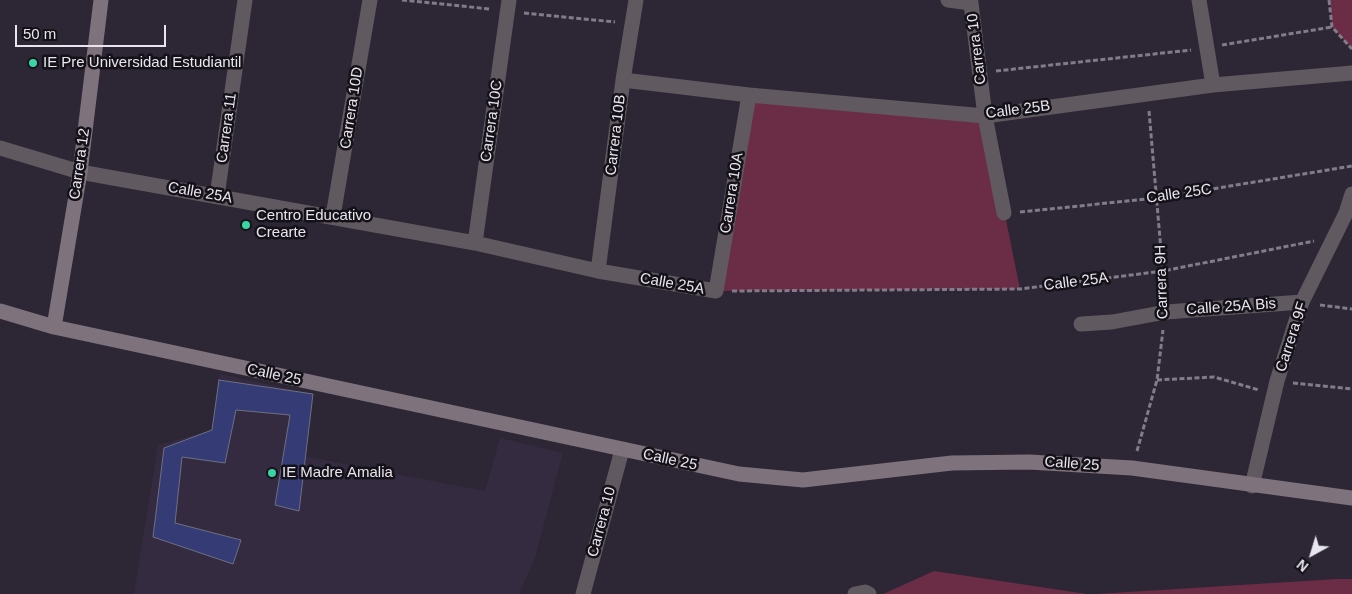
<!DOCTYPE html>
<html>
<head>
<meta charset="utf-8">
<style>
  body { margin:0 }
  #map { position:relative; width:1352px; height:594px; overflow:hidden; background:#2c2635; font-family:Helvetica,sans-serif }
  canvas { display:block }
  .north { position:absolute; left:1287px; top:529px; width:50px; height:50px; -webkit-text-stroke:4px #141118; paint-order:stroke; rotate:219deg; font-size:14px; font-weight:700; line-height:20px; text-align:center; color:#e9e5ef }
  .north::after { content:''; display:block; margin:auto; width:18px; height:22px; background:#e9e5ef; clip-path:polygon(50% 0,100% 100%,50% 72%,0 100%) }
  .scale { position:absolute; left:15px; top:25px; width:151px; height:22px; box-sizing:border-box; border:2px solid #e9e5ef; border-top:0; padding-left:6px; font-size:15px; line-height:18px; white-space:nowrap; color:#e9e5ef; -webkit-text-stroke:4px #141118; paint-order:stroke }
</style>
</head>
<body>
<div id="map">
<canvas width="1352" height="594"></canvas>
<div class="north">N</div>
<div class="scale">50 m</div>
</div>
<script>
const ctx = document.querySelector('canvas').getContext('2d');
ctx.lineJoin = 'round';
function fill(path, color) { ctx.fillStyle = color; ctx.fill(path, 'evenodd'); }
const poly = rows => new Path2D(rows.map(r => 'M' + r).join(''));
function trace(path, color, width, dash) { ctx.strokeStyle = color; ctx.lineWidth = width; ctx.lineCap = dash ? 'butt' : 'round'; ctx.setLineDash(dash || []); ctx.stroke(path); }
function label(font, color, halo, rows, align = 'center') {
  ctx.font = font + ' Helvetica,sans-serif'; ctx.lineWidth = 5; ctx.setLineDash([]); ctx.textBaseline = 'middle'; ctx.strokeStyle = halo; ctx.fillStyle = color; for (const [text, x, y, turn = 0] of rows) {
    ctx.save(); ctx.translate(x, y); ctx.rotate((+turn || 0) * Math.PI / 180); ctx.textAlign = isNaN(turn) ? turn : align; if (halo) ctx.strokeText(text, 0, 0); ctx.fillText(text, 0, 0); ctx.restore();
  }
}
fill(poly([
  [220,374,313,394,298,455,485,491,500,438,563,453,535,558,519,594,134,594,158,445,212,430]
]), '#342b40');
fill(poly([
  [1330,0,1352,0,1352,49,1332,27],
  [749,95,985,116,1020,289,716,291],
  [934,571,1087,594,883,594],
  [1337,579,1352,579,1352,594,1096,594]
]), '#6b2c46');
const building = poly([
  [219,380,313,394,299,511,275,505,290,415,236,410,225,463,182,457,175,523,241,540,233,564,153,537,164,448,212,430,219,380]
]);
fill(building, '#353c75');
trace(building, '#6c7082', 1);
trace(poly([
  [402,0,490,9],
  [1329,0,1332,27,1352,49],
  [524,13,615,22],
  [1222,45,1332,27],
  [996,71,1191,50],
  [1149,111,1165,297],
  [1020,212,1157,198,1352,166],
  [732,291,1020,289,1163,271,1314,241],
  [1320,305,1352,309],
  [1157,380,1214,377,1259,390],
  [1293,383,1352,389],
  [1137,451,1157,380,1163,330]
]), '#817c89', 3, [5, 2.5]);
trace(poly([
  [948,0,971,3,985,116,1004,213],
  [1199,0,1213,85],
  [623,80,749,95,985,116,1213,85,1352,73],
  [0,148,80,172,475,243,598,271,716,291,749,95],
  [217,196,245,0],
  [333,216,370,0],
  [475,243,509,0],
  [598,271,623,80,636,0],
  [1081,324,1112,322,1166,312,1302,302],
  [1252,486,1277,381,1302,302,1346,213,1352,194],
  [583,594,622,450],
  [855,594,865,592,869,594]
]), '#60595f', 15);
trace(poly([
  [0,311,54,327,739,474,803,480,952,463,1029,462,1132,468,1352,498],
  [54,327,80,172,101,0]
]), '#7e737c', 15);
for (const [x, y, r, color] of [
  [33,63,5,"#39d4a5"],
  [246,225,5,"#39d4a5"],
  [272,473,5,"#39d4a5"]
]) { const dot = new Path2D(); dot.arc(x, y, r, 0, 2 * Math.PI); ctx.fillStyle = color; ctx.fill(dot); trace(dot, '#141118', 2); }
label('15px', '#e9e5ef', '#141118', [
  ["Carrera 10",977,49,-97],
  ["Carrera 10D",352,108,-81],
  ["Calle 25B",1018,110,-7],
  ["Carrera 10C",492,121,-82],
  ["Carrera 11",227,128,-82],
  ["Carrera 10B",616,135,-83],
  ["Carrera 12",80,164,-82],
  ["Calle 25A",200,193,10],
  ["Carrera 10A",732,193,-81],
  ["Calle 25C",1179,194,-8],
  ["Calle 25A",1076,282,-7],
  ["Carrera 9H",1162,282,-92],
  ["Calle 25A",672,284,10],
  ["Calle 25A Bis",1231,307,-4],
  ["Carrera 9F",1292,337,-72],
  ["Calle 25",274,375,12],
  ["Calle 25",670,460,12],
  ["Calle 25",1072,464,4],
  ["Carrera 10",602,522,-75]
]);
label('15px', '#e9e5ef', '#141118', [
  ["IE Pre Universidad Estudiantil",43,63],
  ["Centro Educativo",256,216],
  ["Crearte",256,233],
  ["IE Madre Amalia",282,473]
], 'left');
</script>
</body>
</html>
